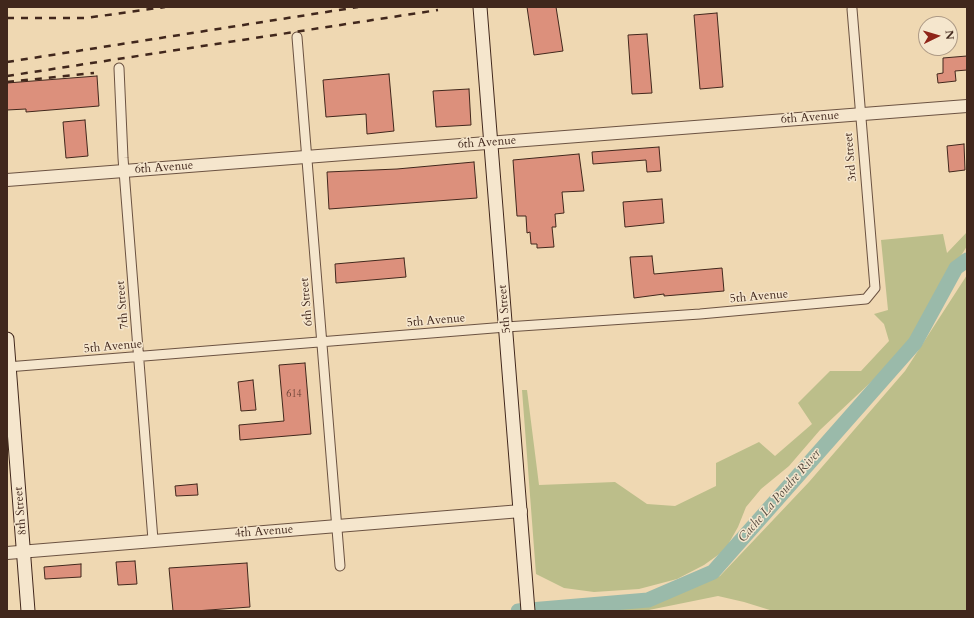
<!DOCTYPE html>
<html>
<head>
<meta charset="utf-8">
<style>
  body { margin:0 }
  #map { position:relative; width:974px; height:618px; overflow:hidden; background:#efd8b2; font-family:Cardo,serif }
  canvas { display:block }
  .frame { position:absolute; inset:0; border:8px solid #41271c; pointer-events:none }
  .north { position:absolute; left:918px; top:16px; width:40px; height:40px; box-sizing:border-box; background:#f5e6cd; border:1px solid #ad9a86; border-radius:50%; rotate:85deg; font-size:11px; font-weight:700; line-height:16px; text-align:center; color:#41271c }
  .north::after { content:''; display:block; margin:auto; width:14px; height:18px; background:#8f2418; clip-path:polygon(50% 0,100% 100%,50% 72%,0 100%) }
</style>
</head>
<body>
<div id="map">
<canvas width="974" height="618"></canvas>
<div class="frame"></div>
<div class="north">N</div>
</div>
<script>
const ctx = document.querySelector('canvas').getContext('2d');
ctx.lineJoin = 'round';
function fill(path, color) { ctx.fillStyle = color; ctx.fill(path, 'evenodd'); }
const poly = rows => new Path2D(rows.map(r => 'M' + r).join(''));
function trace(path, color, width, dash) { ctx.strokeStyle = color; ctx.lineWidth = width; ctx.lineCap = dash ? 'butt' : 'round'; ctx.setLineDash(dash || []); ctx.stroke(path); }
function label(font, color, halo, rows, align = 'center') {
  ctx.font = font + ' Cardo,serif'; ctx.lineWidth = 3; ctx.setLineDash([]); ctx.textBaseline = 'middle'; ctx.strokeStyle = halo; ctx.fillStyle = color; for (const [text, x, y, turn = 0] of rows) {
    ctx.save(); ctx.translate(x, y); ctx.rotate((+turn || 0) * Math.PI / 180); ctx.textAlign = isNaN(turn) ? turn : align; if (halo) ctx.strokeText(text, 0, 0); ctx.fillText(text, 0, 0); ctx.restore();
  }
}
fill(poly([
  [967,232,967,246,909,341,888,366,820,430,789,466,761,489,746,507,738,527,725,550,704,565,677,579,639,589,594,592,564,588,536,574,522,390,527,390,539,485,615,482,647,504,675,506,716,486,716,463,759,442,775,456,812,424,798,403,830,371,861,371,889,341,884,324,874,314,888,310,881,240,943,234,947,253],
  [967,275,967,611,773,611,744,602,718,596,644,611,574,611,657,601,720,576,809,482,905,371]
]), '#bcbe8a');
trace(poly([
  [518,611,648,600,713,572,915,343,956,268,967,260]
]), '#9abaaa', 15);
const building = poly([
  [527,7,556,7,563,51,534,55,527,7],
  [717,13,723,87,700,89,694,15,717,13],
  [647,34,652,93,632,94,628,35,647,34],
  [967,56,967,70,955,71,956,81,938,83,937,74,943,73,943,58,967,56],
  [389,74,394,131,367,134,366,114,326,117,323,80,389,74],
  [97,76,99,106,26,112,26,109,7,110,7,83,97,76],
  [469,89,471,125,436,127,433,91,469,89],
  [85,120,88,156,66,158,63,122,85,120],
  [964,144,965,170,949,172,947,146,964,144],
  [659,147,661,171,647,172,646,160,593,164,592,152,659,147],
  [579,154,584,191,562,192,564,213,555,214,556,227,552,227,554,247,537,248,537,244,531,244,530,232,527,233,526,216,517,216,513,160,579,154],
  [474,162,477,198,329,209,327,172,397,169,474,162],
  [662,199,664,223,625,227,623,202,662,199],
  [652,256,654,274,722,268,724,291,664,296,664,294,634,298,630,257,652,256],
  [404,258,406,277,336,283,335,264,404,258],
  [305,363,311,434,240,440,239,425,284,421,279,365,305,363],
  [253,380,256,410,241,411,238,382,253,380],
  [197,484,198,495,176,496,175,486,197,484],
  [135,561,137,584,118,585,116,562,135,561],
  [247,563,250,607,195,611,173,611,169,568,247,563],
  [81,564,81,577,45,579,44,567,81,564]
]);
fill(building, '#dc907c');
trace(building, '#41271c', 1);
const minor = poly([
  [297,37,340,566],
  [119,68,123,158,153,540],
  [7,367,506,327,700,314,866,299,875,288,852,9]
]);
const tertiary = poly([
  [7,180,967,106],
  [7,553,521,511]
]);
const secondary = poly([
  [480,7,528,611],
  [7,339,28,611]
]);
trace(minor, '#6c5342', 11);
trace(tertiary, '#6c5342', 14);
trace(secondary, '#41271c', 15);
trace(minor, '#f5e6cd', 9);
trace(tertiary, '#f5e6cd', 12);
trace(secondary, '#f5e6cd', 13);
trace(poly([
  [7,18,86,18,165,7],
  [7,62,358,7],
  [7,76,438,10],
  [7,82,94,73]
]), '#41271c', 2.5, [7, 7]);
label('10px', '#684134', null, [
  ["614",294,395]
]);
label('12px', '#41271c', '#f5e6cd', [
  ["6th Avenue",810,118,-4],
  ["6th Avenue",487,143,-4],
  ["3rd Street",851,157,-95],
  ["6th Avenue",164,168,-4],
  ["5th Avenue",759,297,-5],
  ["6th Street",307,302,-95],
  ["7th Street",123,305,-95],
  ["5th Street",505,309,-95],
  ["5th Avenue",436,321,-5],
  ["5th Avenue",113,347,-5],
  ["8th Street",21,511,-95],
  ["4th Avenue",264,532,-4]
]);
label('italic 13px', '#574c40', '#f5e6cd', [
  ["Cache La Poudre River",780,496,-49]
]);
</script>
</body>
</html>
